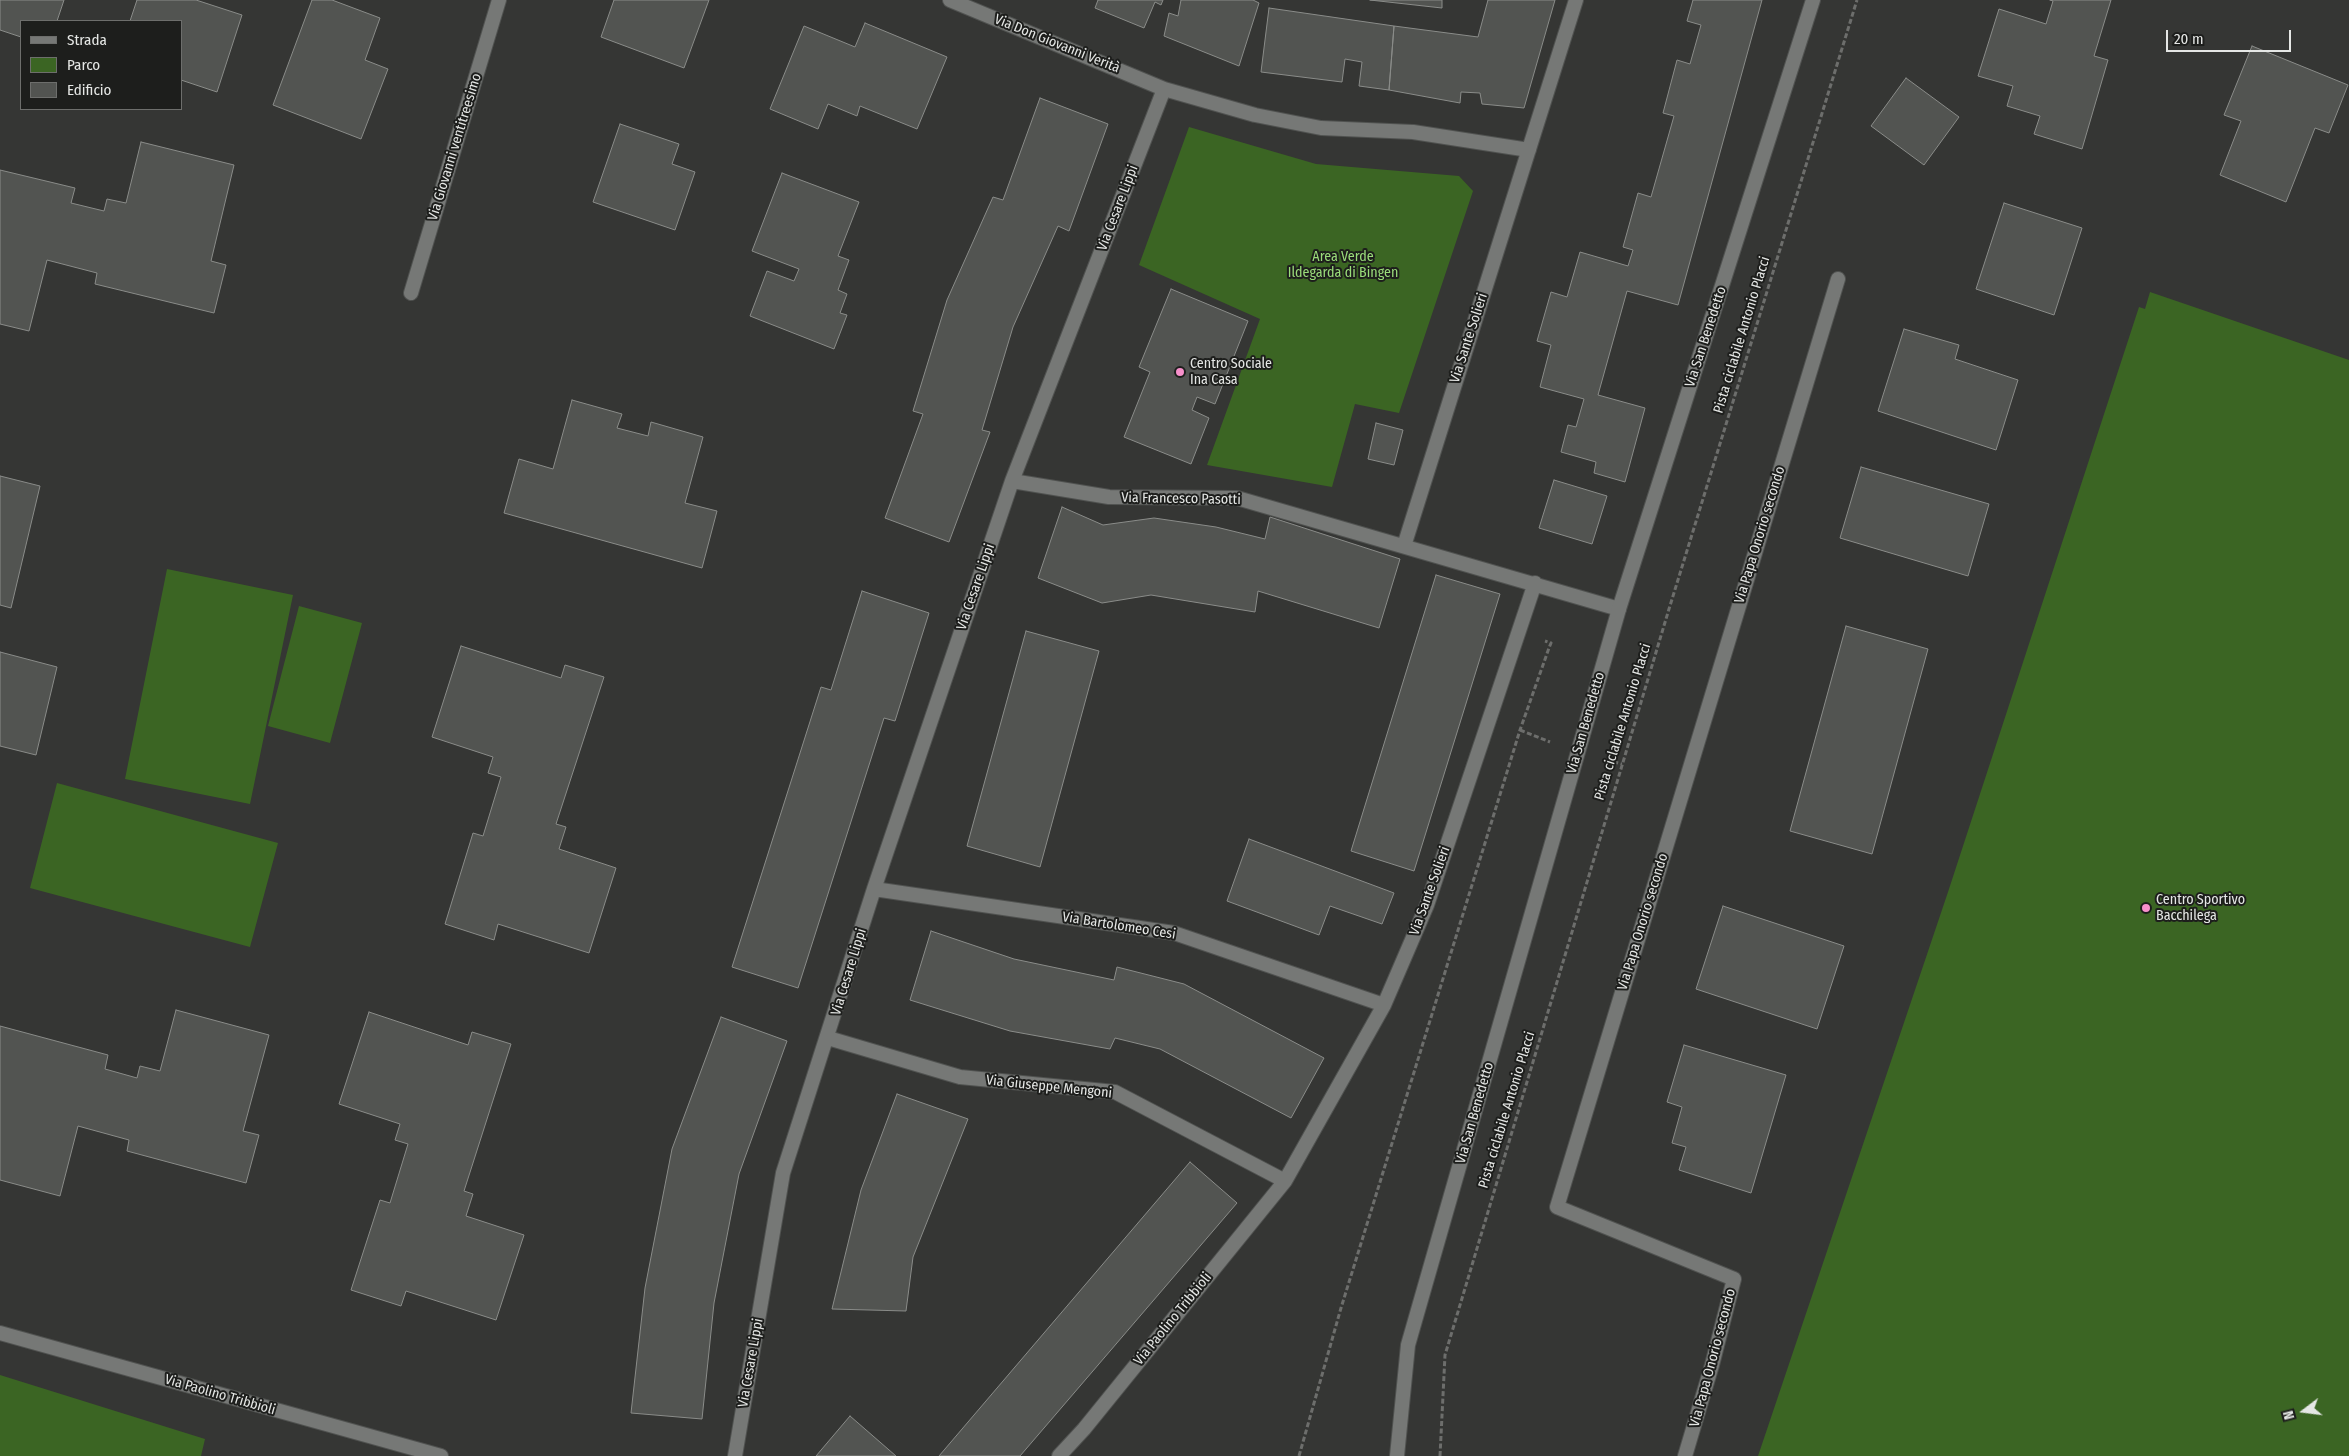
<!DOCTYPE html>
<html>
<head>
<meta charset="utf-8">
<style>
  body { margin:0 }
  #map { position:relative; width:2349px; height:1456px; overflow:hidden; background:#353634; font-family:"Fira Sans Condensed",sans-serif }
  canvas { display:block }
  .legend { position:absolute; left:20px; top:20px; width:162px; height:90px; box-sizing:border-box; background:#1d1e1c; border:1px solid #6d6e6c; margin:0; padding:6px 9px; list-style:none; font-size:15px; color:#e5e7e5 }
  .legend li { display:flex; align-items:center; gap:10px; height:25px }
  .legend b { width:25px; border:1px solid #6d6e6c }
  .north { position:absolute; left:2279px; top:1386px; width:50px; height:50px; -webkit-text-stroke:4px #1d1e1c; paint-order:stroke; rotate:255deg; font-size:14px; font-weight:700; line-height:20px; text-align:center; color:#e5e7e5 }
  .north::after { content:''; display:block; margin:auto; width:18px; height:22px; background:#e5e7e5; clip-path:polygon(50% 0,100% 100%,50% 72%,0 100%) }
  .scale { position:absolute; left:2166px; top:30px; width:125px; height:22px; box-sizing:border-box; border:2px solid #e5e7e5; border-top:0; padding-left:6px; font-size:15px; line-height:18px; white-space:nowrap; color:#e5e7e5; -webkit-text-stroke:4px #1d1e1c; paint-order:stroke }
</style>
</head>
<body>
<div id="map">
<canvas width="2349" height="1456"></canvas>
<ul class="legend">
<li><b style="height:6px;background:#767876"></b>Strada</li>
<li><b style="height:14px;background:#3b6523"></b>Parco</li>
<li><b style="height:14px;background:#525451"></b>Edificio</li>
</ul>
<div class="north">N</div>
<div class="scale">20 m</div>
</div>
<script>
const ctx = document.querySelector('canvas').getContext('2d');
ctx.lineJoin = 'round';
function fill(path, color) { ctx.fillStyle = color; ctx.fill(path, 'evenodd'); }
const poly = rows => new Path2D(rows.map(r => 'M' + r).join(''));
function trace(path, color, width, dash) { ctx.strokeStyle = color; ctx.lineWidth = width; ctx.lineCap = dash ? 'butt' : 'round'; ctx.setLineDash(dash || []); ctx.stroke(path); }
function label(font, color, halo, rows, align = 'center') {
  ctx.font = font + ' "Fira Sans Condensed",sans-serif'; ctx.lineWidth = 4; ctx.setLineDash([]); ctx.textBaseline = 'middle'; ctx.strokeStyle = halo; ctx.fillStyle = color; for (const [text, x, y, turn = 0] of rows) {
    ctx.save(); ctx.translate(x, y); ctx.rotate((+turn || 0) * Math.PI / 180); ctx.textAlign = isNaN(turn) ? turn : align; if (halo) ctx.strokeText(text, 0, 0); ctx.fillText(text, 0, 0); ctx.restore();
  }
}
fill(poly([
  [1189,127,1316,164,1459,176,1473,191,1399,413,1355,404,1332,487,1207,465,1260,319,1139,265],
  [2150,292,2349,360,2349,1456,1758,1456,1948,892,2139,307,2145,309],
  [167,569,293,595,250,804,125,779],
  [299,606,362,623,330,743,268,726],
  [57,783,278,843,250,947,30,888],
  [0,1375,205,1439,201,1456,0,1456]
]), '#3b6523');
const building = poly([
  [0,0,64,0,57,21,21,21,21,37,0,30,0,0],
  [137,0,196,0,242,15,217,92,181,80,181,21,130,21,137,0],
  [312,0,332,0,380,18,365,60,388,69,361,139,273,105,312,0],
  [614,0,709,0,684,68,601,37,614,0],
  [1098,0,1163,0,1161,5,1155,2,1144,28,1095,8,1098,0],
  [1181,0,1253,0,1259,3,1239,66,1164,36,1169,13,1178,16,1181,0],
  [1370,0,1442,0,1442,8,1370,0],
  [1488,0,1555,0,1524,108,1482,104,1480,93,1461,92,1460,103,1389,90,1394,26,1478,37,1488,0],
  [1693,0,1762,0,1678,305,1627,291,1598,395,1645,408,1625,482,1594,473,1596,462,1561,452,1568,425,1576,427,1584,399,1540,387,1551,345,1537,341,1551,292,1567,297,1580,252,1628,266,1633,250,1623,247,1638,193,1651,197,1674,116,1663,113,1677,60,1690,64,1701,25,1687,21,1693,0],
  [2050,0,2111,0,2094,56,2108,60,2082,149,2034,134,2040,116,2007,106,2013,86,1978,76,1999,9,2046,24,2053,1,2050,0],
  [1269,8,1394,26,1389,90,1359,86,1362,62,1345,59,1342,82,1261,72,1269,8],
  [865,23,947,57,917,129,860,106,857,116,828,104,818,129,770,109,804,26,855,47,865,23],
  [2252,46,2348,85,2329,133,2315,128,2286,202,2220,175,2241,121,2224,115,2252,46],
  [1906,78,1959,117,1924,165,1871,126,1906,78],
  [1040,98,1108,124,1069,231,1058,226,1013,327,982,430,990,432,949,542,885,518,923,414,913,411,947,300,993,197,1003,200,1040,98],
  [620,124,679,144,672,164,695,172,675,230,593,202,620,124],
  [141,142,234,165,211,261,226,265,214,313,95,284,97,273,47,260,29,331,0,324,0,170,75,188,71,203,104,211,107,199,126,203,141,142],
  [782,173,859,202,838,256,849,260,838,290,847,294,840,313,847,315,834,349,750,316,767,271,794,281,799,269,752,251,782,173],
  [2004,203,2082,228,2054,315,1976,289,2004,203],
  [1171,289,1248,321,1215,404,1197,397,1192,410,1209,418,1191,464,1124,437,1150,372,1139,367,1171,289],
  [1904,329,1959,345,1955,359,2018,380,1996,450,1878,411,1904,329],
  [572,400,622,414,617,428,648,436,651,422,703,437,685,503,717,511,702,568,504,513,519,459,553,469,572,400],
  [1376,423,1403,430,1394,465,1368,459,1376,423],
  [1861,467,1989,504,1968,576,1840,538,1861,467],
  [0,476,40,486,11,608,0,605,0,476],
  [1554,480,1607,496,1592,544,1539,528,1554,480],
  [1062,507,1103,525,1154,518,1216,527,1265,539,1270,517,1400,559,1379,628,1258,591,1255,612,1151,595,1102,603,1038,578,1062,507],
  [1436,575,1500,594,1414,871,1351,851,1436,575],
  [862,591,929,613,895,721,884,718,798,988,732,967,821,687,831,690,862,591],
  [1846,626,1928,649,1872,854,1790,831,1846,626],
  [1026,631,1099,651,1040,867,967,846,1026,631],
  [461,646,561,678,565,665,604,677,556,824,566,827,559,849,616,868,589,953,498,924,494,940,445,924,473,833,483,836,501,777,488,773,493,757,432,737,461,646],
  [0,652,57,667,36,755,0,746,0,652],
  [1249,839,1394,893,1382,924,1330,906,1319,935,1227,901,1249,839],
  [1723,906,1844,946,1817,1029,1696,989,1723,906],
  [931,931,1014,959,1114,980,1117,967,1184,984,1324,1058,1291,1118,1160,1049,1115,1038,1110,1049,1010,1031,910,1000,931,931],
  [176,1010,269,1035,243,1131,259,1135,246,1183,127,1151,129,1140,78,1126,60,1196,0,1180,0,1026,108,1055,105,1069,137,1078,140,1066,160,1071,176,1010],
  [369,1012,468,1045,472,1032,511,1044,464,1191,473,1194,466,1216,524,1235,496,1320,406,1291,401,1306,351,1290,380,1200,390,1203,408,1144,395,1140,400,1124,339,1104,369,1012],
  [721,1017,787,1041,739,1174,714,1303,702,1419,631,1413,645,1288,672,1149,721,1017],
  [1684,1045,1786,1075,1751,1193,1679,1170,1686,1147,1672,1143,1682,1107,1667,1102,1684,1045],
  [897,1094,968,1119,913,1257,906,1311,832,1309,861,1190,897,1094],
  [1190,1162,1237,1203,1020,1456,939,1456,1190,1162],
  [850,1416,896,1456,816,1456,850,1416]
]);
fill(building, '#525451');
trace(building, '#8a8c89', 1);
const minor = poly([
  [950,0,1164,89,1255,115,1321,128,1413,132,1529,150],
  [411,293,499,0],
  [1012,481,1109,497,1237,498,1619,609],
  [1404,546,1576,0],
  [874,889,1174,933,1384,1005],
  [828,1038,960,1077,1115,1092,1285,1181],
  [0,1333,441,1456],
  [735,1456,783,1173,874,889,1012,481,1164,89],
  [1059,1456,1084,1429,1285,1181,1384,1005,1427,905,1535,583],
  [1685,1456,1712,1365,1734,1279,1557,1207,1838,279]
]);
const tertiary = poly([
  [1397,1456,1408,1345,1619,609,1813,0]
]);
trace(minor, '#505250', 16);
trace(tertiary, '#505250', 16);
trace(poly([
  [1520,730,1550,742],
  [1606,760,1622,764],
  [1299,1456,1341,1308,1520,730,1549,648,1551,643,1545,641],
  [1440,1456,1445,1355,1669,609,1857,0]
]), '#6d6e6c', 3, [5, 2.5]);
trace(minor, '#767876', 14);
trace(tertiary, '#767876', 14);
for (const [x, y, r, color] of [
  [1180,372,5,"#f890cb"],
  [2146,908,5,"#f890cb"]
]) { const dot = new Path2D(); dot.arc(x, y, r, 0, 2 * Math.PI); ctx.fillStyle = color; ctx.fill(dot); trace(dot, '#1d1e1c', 2); }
label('14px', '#e5e7e5', '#1d1e1c', [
  ["Via Don Giovanni Verità",1057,44,22],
  ["Via Giovanni ventitreesimo",455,147,-73],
  ["Via Cesare Lippi",1118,208,-69],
  ["Pista ciclabile Antonio Placci",1742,335,-73],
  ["Via San Benedetto",1706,337,-72],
  ["Via Sante Solieri",1469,338,-72],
  ["Via Francesco Pasotti",1181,499,1],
  ["Via Papa Onorio secondo",1760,535,-73],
  ["Via Cesare Lippi",976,587,-71],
  ["Pista ciclabile Antonio Placci",1623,722,-73],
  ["Via San Benedetto",1586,723,-74],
  ["Via Sante Solieri",1430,891,-70],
  ["Via Papa Onorio secondo",1643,922,-73],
  ["Via Bartolomeo Cesi",1119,926,9],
  ["Via Cesare Lippi",849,972,-73],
  ["Via Giuseppe Mengoni",1049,1087,6],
  ["Pista ciclabile Antonio Placci",1507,1110,-73],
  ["Via San Benedetto",1475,1113,-74],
  ["Via Paolino Tribbioli",1173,1319,-51],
  ["Via Papa Onorio secondo",1713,1358,-75],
  ["Via Cesare Lippi",751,1363,-80],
  ["Via Paolino Tribbioli",220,1395,16]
]);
label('14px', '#9adc7a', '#1d1e1c', [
  ["Area Verde",1343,257],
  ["Ildegarda di Bingen",1343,273]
]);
label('14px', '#e5e7e5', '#1d1e1c', [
  ["Centro Sociale",1190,364],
  ["Ina Casa",1190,380],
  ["Centro Sportivo",2156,900],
  ["Bacchilega",2156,916]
], 'left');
</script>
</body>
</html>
